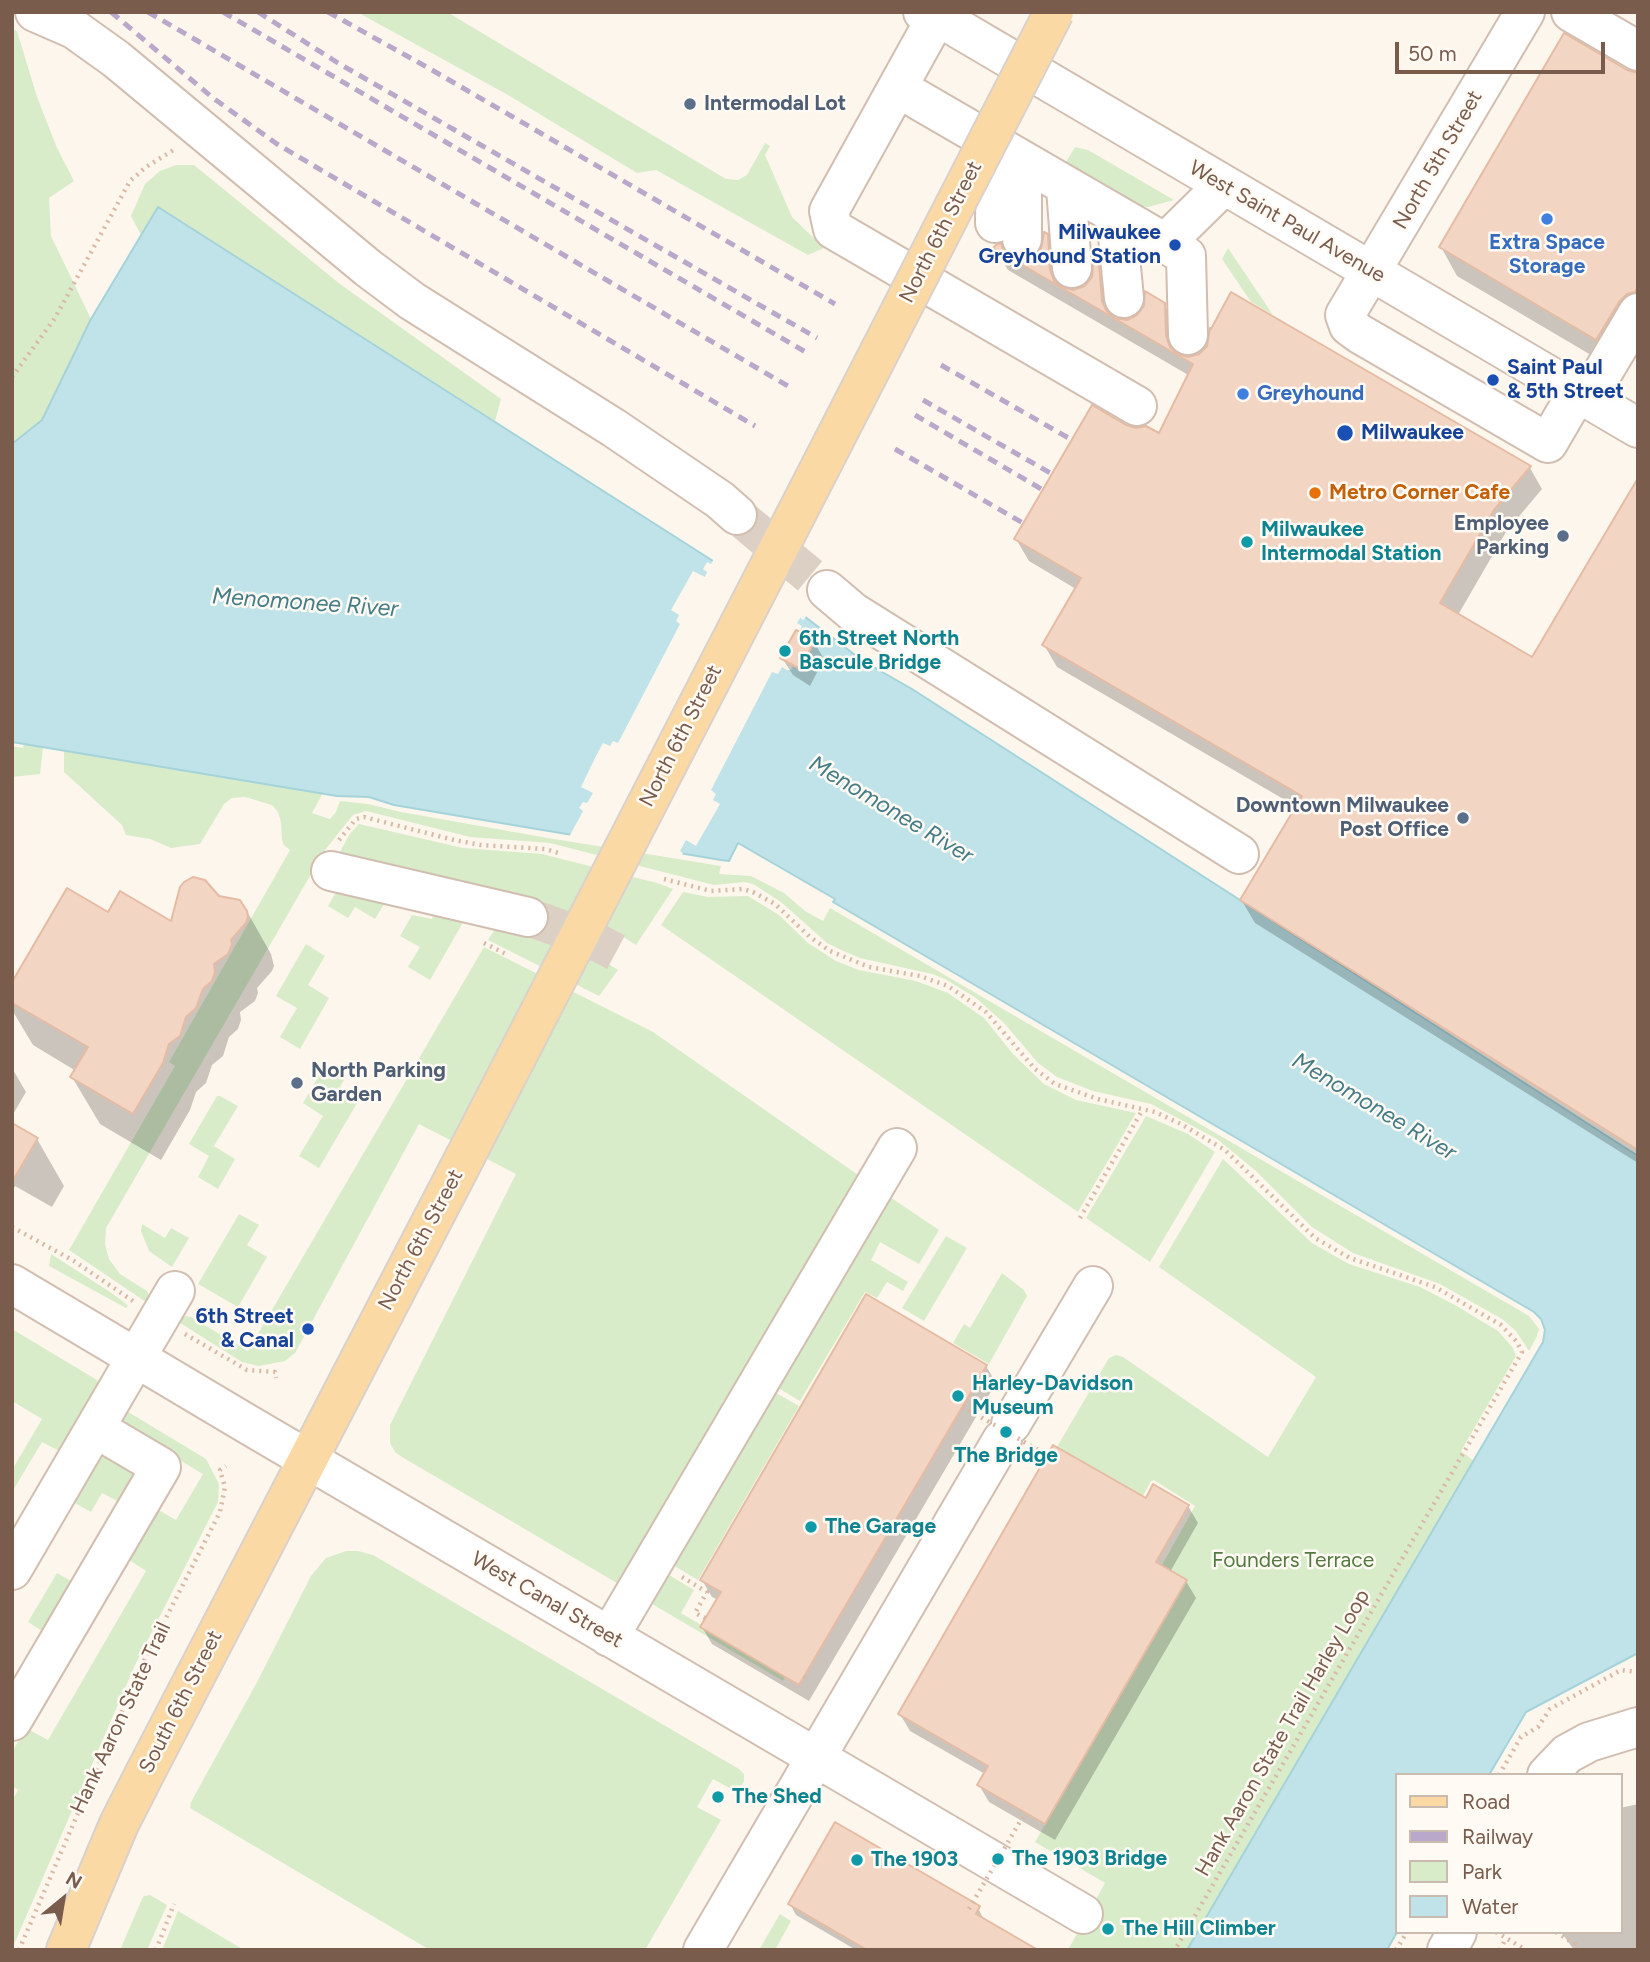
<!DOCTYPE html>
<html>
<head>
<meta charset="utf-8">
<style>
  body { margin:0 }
  #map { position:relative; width:1650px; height:1962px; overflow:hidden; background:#fdf6ec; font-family:Figtree,sans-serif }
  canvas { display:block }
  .frame { position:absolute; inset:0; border:14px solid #7a5c4d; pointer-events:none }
  .legend { position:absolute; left:1395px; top:1773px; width:228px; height:161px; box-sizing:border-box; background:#fffaf3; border:2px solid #cabbb1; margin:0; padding:9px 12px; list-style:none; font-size:21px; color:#7a5c4d }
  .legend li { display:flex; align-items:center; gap:14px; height:35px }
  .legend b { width:35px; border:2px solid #cabbb1 }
  .north { position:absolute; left:28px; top:1864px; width:70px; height:70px; -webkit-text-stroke:5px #fffaf3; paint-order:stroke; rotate:30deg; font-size:19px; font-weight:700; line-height:28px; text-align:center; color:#7a5c4d }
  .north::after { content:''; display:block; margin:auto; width:24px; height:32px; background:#7a5c4d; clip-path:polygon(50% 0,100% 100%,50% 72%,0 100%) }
  .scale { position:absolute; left:1395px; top:42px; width:210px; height:32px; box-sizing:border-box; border:4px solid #7a5c4d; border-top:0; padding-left:9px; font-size:21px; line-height:24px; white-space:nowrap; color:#7a5c4d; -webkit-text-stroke:5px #fffaf3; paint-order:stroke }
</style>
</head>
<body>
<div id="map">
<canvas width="1650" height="1962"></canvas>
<div class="frame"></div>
<ul class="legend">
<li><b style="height:9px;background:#fbd9a5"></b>Road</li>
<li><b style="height:9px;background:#b9a8c9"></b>Railway</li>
<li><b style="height:19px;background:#d8ecc9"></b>Park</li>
<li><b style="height:19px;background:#bfe3e8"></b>Water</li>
</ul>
<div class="north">N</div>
<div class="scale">50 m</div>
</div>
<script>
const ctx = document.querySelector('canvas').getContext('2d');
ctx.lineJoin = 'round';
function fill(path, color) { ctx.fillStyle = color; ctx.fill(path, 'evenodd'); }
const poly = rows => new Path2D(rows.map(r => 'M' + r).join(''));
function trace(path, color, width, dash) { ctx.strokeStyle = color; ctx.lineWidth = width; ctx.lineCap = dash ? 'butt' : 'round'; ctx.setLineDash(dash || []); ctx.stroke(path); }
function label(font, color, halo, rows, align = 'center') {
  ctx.font = font + ' Figtree,sans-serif'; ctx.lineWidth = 5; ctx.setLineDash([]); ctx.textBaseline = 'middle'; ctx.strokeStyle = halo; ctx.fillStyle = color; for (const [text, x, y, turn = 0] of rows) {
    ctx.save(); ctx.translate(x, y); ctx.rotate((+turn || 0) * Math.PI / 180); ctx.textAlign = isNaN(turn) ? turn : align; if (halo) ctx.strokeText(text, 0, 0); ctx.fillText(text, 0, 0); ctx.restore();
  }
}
fill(poly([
  [357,12,447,12,726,179,738,180,747,175,765,143,770,146,765,155,792,217,824,248,808,255,656,170,637,173,508,95],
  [12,29,17,31,37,97,57,148,74,181,49,198,51,236,91,319,42,420,12,444],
  [1075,147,1088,150,1174,200,1148,207,1139,206,1066,162],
  [176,165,194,165,340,284,501,399,495,421,158,207,141,235,131,216,145,184,160,171],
  [1228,248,1273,315,1251,302,1222,259],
  [24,744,43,747,40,774,12,777,12,746,23,748],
  [64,751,323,793,312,813,330,819,336,812,340,801,368,804,401,812,548,838,721,866,719,874,751,876,784,893,805,911,823,921,830,908,1529,1316,1539,1329,1537,1336,1529,1351,1516,1331,1502,1319,1440,1284,1353,1253,1312,1227,1256,1171,1217,1139,1151,1104,1093,1091,1057,1077,1038,1063,1004,1023,976,998,945,979,932,974,860,958,841,950,827,943,781,902,753,884,744,882,714,885,550,843,470,837,366,811,353,815,325,850,106,1228,105,1244,109,1259,120,1274,147,1291,150,1298,149,1304,69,1250,175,1066,169,1062,290,850,284,845,282,840,281,822,278,812,272,805,245,797,232,798,224,804,200,844,171,848,150,839,126,835,122,825,64,772],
  [359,824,463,848,542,854,657,883,673,889,636,945,592,917,339,854,349,835],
  [340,885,387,899,375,919,355,907,348,918,328,906],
  [683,892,708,897,748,896,779,915,808,943,836,961,859,970,916,981,948,993,984,1018,1013,1054,1044,1084,1076,1100,1136,1113,1078,1212,661,925],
  [434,911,465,919,430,980,408,967,420,947,400,936,412,915,432,919],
  [497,926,577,945,618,970,599,996,488,940],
  [306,944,325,956,308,985,329,998,300,1049,280,1037,297,1008,276,996],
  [484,947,653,1032,864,1179,622,1586,402,1457,395,1452,390,1443,390,1425,516,1174,419,1124,295,1353,285,1361,259,1366,242,1362,177,1321,184,1316,191,1317,248,1351],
  [326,1063,346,1076,340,1087,360,1098,319,1168,299,1156,323,1116,303,1103],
  [217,1096,220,1096,238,1106,214,1146,235,1159,218,1189,198,1177,209,1156,189,1144],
  [1146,1116,1188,1134,1215,1152,1150,1262,1086,1218],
  [1223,1159,1312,1243,1349,1264,1420,1287,1455,1305,1498,1331,1513,1348,1516,1356,1461,1451,1474,1461,1187,1950,1068,1950,1105,1883,1035,1842,1187,1580,1162,1565,1195,1506,1154,1480,1151,1481,1143,1496,1057,1447,1109,1358,1116,1355,1123,1357,1268,1457,1316,1377,1159,1267],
  [884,1193,939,1230,919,1264,880,1242,871,1260,908,1282,903,1291,887,1282,877,1298,865,1292,800,1401,770,1383],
  [239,1214,259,1225,247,1245,267,1257,238,1307,198,1284],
  [142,1224,165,1238,171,1228,189,1238,172,1267,149,1251,141,1231],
  [946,1236,967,1248,924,1321,902,1308],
  [51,1254,110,1292,124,1302,128,1306,126,1308,49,1266],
  [1002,1273,1024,1290,1027,1296,989,1364,953,1343,964,1324,970,1328],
  [12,1329,97,1380,100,1388,65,1449,57,1450,42,1442,12,1492,12,1470,42,1419,12,1401],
  [767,1388,799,1406,698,1580,666,1561],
  [125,1410,206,1459,219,1484,218,1502,136,1663,12,1949,12,1801,18,1790,12,1786,12,1752,26,1728,48,1740,146,1571,126,1558,155,1508,176,1520,203,1474,122,1426,120,1419],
  [101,1449,142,1472,123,1504,102,1493,91,1512,71,1501],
  [346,1551,358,1551,373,1555,739,1769,744,1774,744,1781,737,1792,713,1779,697,1807,721,1820,645,1950,430,1950,190,1808,191,1802,256,1684,311,1576,326,1558],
  [664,1572,694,1590,681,1613,701,1625,700,1627,785,1677,783,1681,647,1601],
  [57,1573,76,1584,47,1634,28,1622],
  [150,1895,167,1905,147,1950,120,1950,142,1899,144,1896],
  [178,1911,244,1950,162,1950],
  [780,1914,791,1921,775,1950,759,1950]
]), '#d8ecc9');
const water = poly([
  [158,207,757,589,804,616,863,661,912,689,1638,1156,1638,1653,1526,1712,1489,1775,1396,1775,1397,1932,1387,1950,1187,1950,1543,1342,1545,1330,1541,1319,1534,1312,833,902,835,899,738,843,729,861,721,860,394,805,369,797,337,796,12,742,12,444,42,420,91,319,158,207]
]);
fill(water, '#bfe3e8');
trace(water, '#a5d3da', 2);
fill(poly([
  [715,557,807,614,804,620,800,618,797,623,802,626,799,632,814,640,808,656,801,669,793,666,791,670,787,670,782,667,778,674,772,672,711,790,716,794,713,800,720,804,696,846,686,840,680,851,683,853,681,857,568,839,583,811,579,808,583,802,587,803,593,793,581,787,596,756,603,743,610,746,613,741,618,743,680,624,676,621,679,615,671,610,693,571,705,577,707,572,703,569,707,562,711,564]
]), '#fdf6ec');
fill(poly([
  [1626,72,1638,74,1638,328,1613,368,1457,276,1441,247],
  [1046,236,1059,258,1062,289,1073,292,1085,288,1094,278,1097,266,1110,288,1115,320,1127,321,1164,304,1177,327,1178,356,1530,468,1542,489,1506,532,1458,615,1533,659,1638,491,1638,1163,1255,923,1242,901,1297,807,1057,667,1044,645,1076,589,1029,561,1016,539,1159,435,1190,376,1008,270,995,248,1000,245,1010,259,1023,263,1033,260,1042,251],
  [814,642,824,659,810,686,793,675,782,658],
  [218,898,244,906,271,954,274,966,272,971,257,988,258,993,255,1001,240,1012,241,1020,238,1029,229,1037,223,1056,212,1065,206,1083,196,1092,190,1110,161,1160,100,1124,72,1077,76,1071,33,1045,12,1010,12,986,109,914,172,923],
  [12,1068,26,1092,12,1116],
  [12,1122,15,1127,37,1139,64,1186,52,1207,15,1186,12,1193],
  [986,1366,996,1383,809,1701,712,1644,702,1627,718,1600,712,1597,702,1580],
  [1188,1506,1198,1523,1170,1572,1186,1581,1196,1598,1055,1840,989,1802,979,1785,985,1774,910,1731,900,1714],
  [1638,1804,1638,1950,1574,1950,1561,1932,1620,1932,1620,1808],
  [790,1904,978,1908,984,1920,1035,1950,856,1950,796,1915]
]), '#0003');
const building = poly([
  [1564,33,1627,70,1638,73,1638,287,1635,292,1627,294,1619,302,1596,340,1439,247,1564,33],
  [1044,232,1048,234,1050,270,1054,281,1062,287,1073,290,1085,286,1092,277,1093,261,1099,264,1102,301,1106,310,1114,318,1127,320,1137,315,1144,306,1145,291,1165,303,1166,336,1170,347,1178,354,1188,357,1199,354,1207,346,1210,328,1211,329,1231,292,1531,466,1494,510,1440,603,1532,657,1638,478,1638,1150,1240,900,1302,796,1042,645,1081,578,1014,539,1092,405,1126,425,1136,428,1146,426,1159,433,1193,364,993,248,996,245,1001,243,1003,250,1012,258,1021,261,1032,258,1041,249,1044,232],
  [796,630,815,640,800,669,780,658,796,630],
  [193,877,205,880,219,896,240,900,247,911,248,917,246,923,231,940,232,944,228,954,214,964,215,972,212,981,203,989,196,1008,186,1017,180,1036,169,1044,163,1063,133,1114,70,1077,88,1047,12,1003,12,982,67,888,108,912,120,891,171,921,180,887,184,882,193,877],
  [12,1123,38,1138,12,1182,12,1123],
  [866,1294,987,1365,799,1685,700,1627,721,1592,700,1580,866,1294],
  [1053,1445,1146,1498,1153,1484,1189,1505,1156,1562,1187,1580,1045,1824,977,1785,988,1766,898,1714,1053,1445],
  [835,1822,980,1906,976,1914,1038,1950,867,1950,788,1904,835,1822]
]);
fill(building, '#f3d5c3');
trace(building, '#e6bba3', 2);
trace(poly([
  [737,515,827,590],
  [528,917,591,939,625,957]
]), '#dcd0c4', 38, [38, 19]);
const minor = poly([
  [35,12,74,29,116,59,368,268,412,301,614,428,720,500,737,515],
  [923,12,937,16,1638,428],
  [1525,12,1345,315,1349,326,1360,334,1548,443,1577,393],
  [1571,12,1638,51],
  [937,16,829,211,833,229,1137,406],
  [898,88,1165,243,1223,186],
  [1022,163,1022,239],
  [1066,188,1072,268],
  [1116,216,1124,298],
  [995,223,996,147],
  [1165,243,1186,256,1188,335],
  [1587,399,1638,313],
  [827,590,853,612,1239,854],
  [331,871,528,917],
  [12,1284,249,1425,1083,1914],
  [1011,1424,1093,1286],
  [12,1570,175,1291],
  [609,1637,897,1148],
  [12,1721,161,1467,95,1428],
  [1547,1775,1567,1754,1589,1742,1638,1727],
  [703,1950,1002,1440],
  [1447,1950,1457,1932]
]);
const major = poly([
  [668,763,767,571],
  [66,1950,119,1824,145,1773,465,1157]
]);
trace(minor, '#d1beb0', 42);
trace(major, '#dad1cd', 42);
trace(poly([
  [12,377,55,318,130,181,146,167,175,149],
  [339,840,356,819,364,817,454,840,481,845,545,849,562,854],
  [664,879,711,891,743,889,753,892,775,904,810,937,830,951,869,967,920,976,948,986,986,1012,1035,1069,1055,1084,1098,1099,1155,1112,1181,1124,1225,1150,1315,1238,1350,1258,1435,1287,1501,1325,1517,1342,1522,1352,1175,1950],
  [484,943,508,955],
  [1080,1218,1143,1109],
  [12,1227,74,1261,133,1301],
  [185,1334,247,1370,275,1372,276,1378],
  [682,1577,707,1592,695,1613,705,1618],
  [804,1676,808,1679],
  [1499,1775,1521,1737,1538,1727,1550,1709,1621,1670,1638,1672],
  [1496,1932,1526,1950],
  [1556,1932,1575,1944,1572,1950],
  [1574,1932,1580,1936],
  [19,1950,141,1667,220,1512,225,1487,220,1470,226,1466],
  [156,1950,174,1904],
  [1396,1950,1407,1932],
  [1500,1950,1506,1938],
  [1586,1950,1586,1949]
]), '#d9b8a5', 4.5, [2, 5]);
trace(minor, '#fff', 38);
trace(major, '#fbd9a5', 38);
trace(poly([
  [111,12,213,98,277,144,755,426],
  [148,12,793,389],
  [223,12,809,354],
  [258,12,338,63,817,338],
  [328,12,432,70,835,304],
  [941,365,1072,440],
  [923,400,1052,474],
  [915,415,1043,490],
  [895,449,1023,523]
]), '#b9a8c9', 5, [10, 7]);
const majorBridge = poly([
  [767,571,1054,12],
  [465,1157,668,763]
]);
trace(majorBridge, '#dad1cd', 42, []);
trace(poly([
  [963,1407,1047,1455],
  [969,1909,1025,1813]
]), '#d9b8a5', 4.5, [2, 5]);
trace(majorBridge, '#fbd9a5', 38);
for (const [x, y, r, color] of [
  [690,104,7,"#5c6f8a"],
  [1547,219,7,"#3f7fe0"],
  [1175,245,7,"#1a4fb4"],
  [1493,380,7,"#1a4fb4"],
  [1243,394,7,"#3f7fe0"],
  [1345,433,9,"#1a4fb4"],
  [1315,493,7,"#e8710a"],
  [1563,536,7,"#5c6f8a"],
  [1247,542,7,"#0f9aa8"],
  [785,651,7,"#0f9aa8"],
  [1463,818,7,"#5c6f8a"],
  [297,1083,7,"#5c6f8a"],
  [308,1329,7,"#1a4fb4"],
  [958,1396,7,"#0f9aa8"],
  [1006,1432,7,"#0f9aa8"],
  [811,1527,7,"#0f9aa8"],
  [718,1797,7,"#0f9aa8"],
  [998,1859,7,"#0f9aa8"],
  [857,1860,7,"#0f9aa8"],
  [1108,1929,7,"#0f9aa8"]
]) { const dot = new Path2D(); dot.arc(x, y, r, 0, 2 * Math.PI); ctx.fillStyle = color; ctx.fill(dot); trace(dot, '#fffaf3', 2.5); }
label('bold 21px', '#4e5e75', '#fffaf3', [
  ["Intermodal Lot",704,104],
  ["Employee",1549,524,"right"],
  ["Parking",1549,548,"right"],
  ["Downtown Milwaukee",1449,806,"right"],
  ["Post Office",1449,830,"right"],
  ["North Parking",311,1071],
  ["Garden",311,1095]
], 'left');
label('21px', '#7a5c4d', '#fffaf3', [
  ["North 5th Street",1438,160,-60],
  ["West Saint Paul Avenue",1287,222,30],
  ["North 6th Street",941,232,-63],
  ["North 6th Street",681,736,-63],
  ["North 6th Street",421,1240,-62],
  ["West Canal Street",547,1600,30],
  ["South 6th Street",181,1702,-63],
  ["Hank Aaron State Trail",121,1718,-65],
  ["Hank Aaron State Trail Harley Loop",1283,1733,-60]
]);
label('bold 21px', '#164399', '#fffaf3', [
  ["Milwaukee",1161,233],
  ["Greyhound Station",1161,257],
  ["Saint Paul",1507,368,"left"],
  ["& 5th Street",1507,392,"left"],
  ["Milwaukee",1361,433,"left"],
  ["6th Street",294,1317],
  ["& Canal",294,1341]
], 'right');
label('bold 21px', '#366cbe', '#fffaf3', [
  ["Extra Space",1547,243],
  ["Storage",1547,267],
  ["Greyhound",1257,394,"left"]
]);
label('bold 21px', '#c56008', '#fffaf3', [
  ["Metro Corner Cafe",1329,493]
], 'left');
label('bold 21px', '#0d838f', '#fffaf3', [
  ["Milwaukee",1261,530],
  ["Intermodal Station",1261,554],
  ["6th Street North",799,639],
  ["Bascule Bridge",799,663],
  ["Harley-Davidson",972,1384],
  ["Museum",972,1408],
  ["The Bridge",1006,1456,"center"],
  ["The Garage",825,1527],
  ["The Shed",732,1797],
  ["The 1903 Bridge",1012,1859],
  ["The 1903",871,1860],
  ["The Hill Climber",1122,1929]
], 'left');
label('21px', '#537a41', '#fffaf3', [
  ["Founders Terrace",1293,1561]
]);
label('italic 23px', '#437c86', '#fffaf3', [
  ["Menomonee River",305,603,4],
  ["Menomonee River",891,810,31],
  ["Menomonee River",1374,1107,31]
]);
</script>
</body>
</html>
